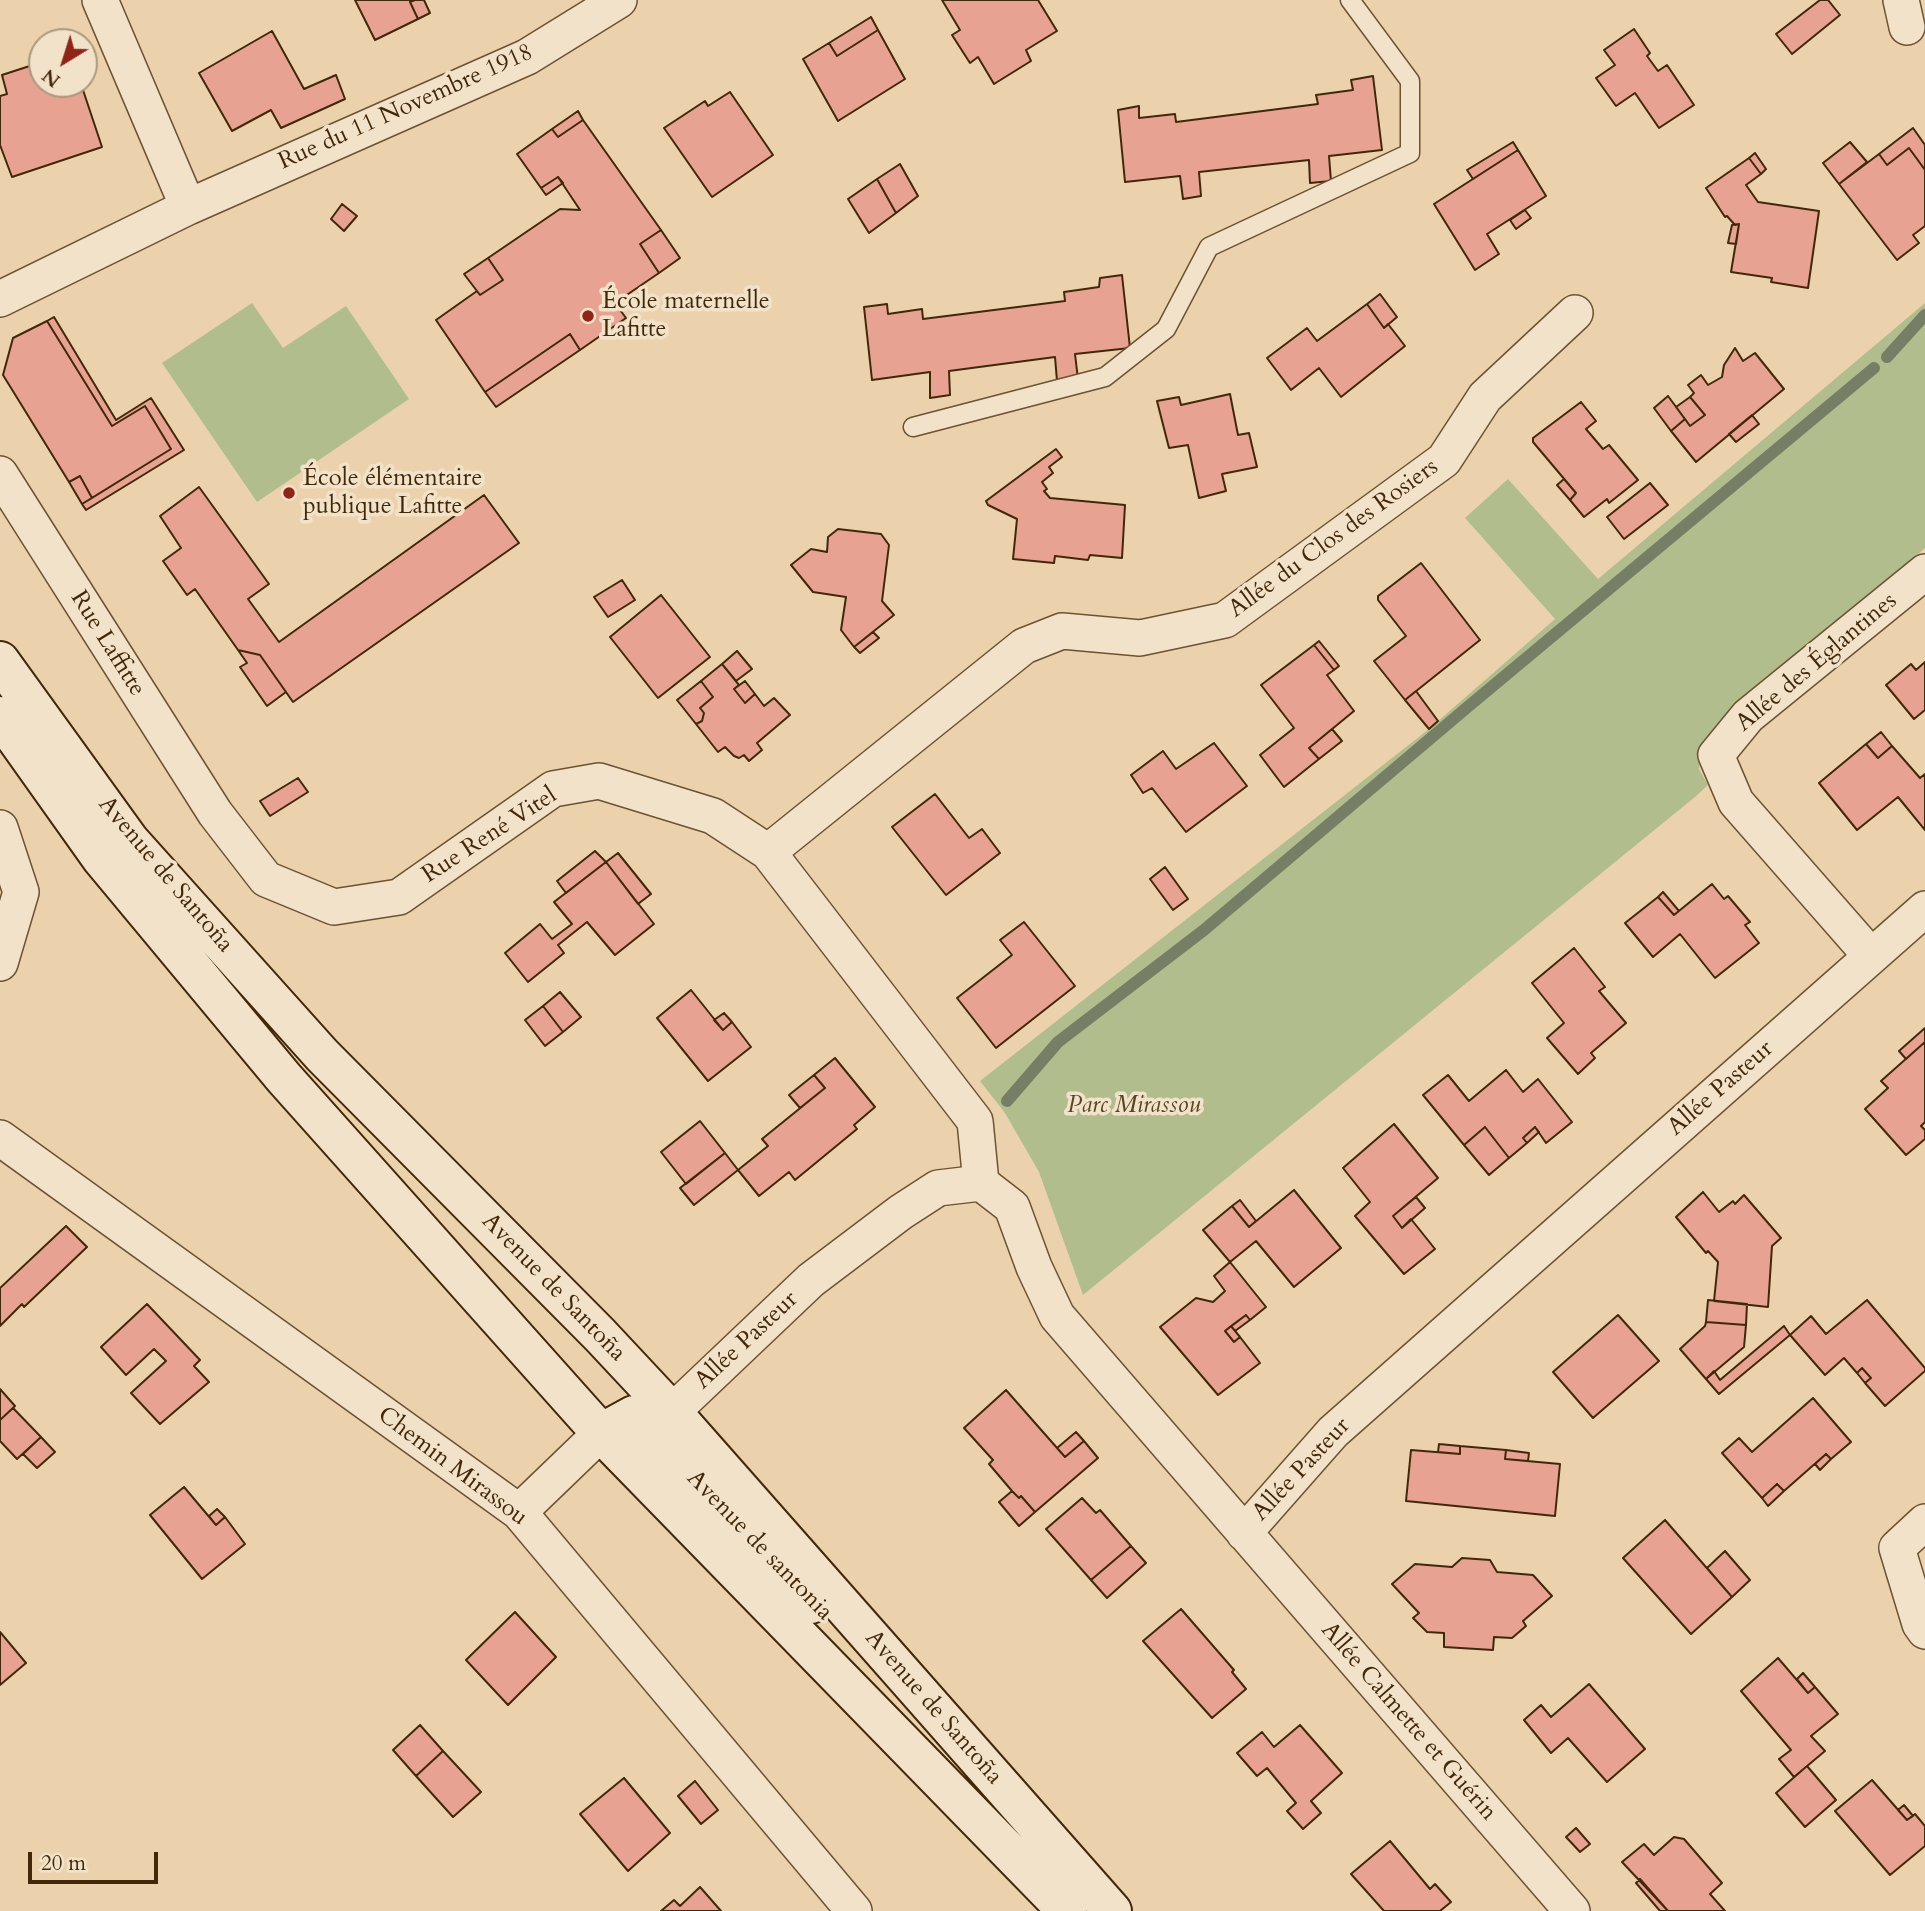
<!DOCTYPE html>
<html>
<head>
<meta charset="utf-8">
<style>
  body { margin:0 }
  #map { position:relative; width:1925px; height:1911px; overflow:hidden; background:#ebd2ad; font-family:Cardo,serif }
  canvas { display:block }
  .north { position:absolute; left:28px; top:28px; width:70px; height:70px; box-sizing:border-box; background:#f2e2ca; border:2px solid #ac987c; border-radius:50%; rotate:218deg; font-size:19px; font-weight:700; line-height:28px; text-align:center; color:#422808 }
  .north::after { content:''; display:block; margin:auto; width:24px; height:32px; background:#8f2418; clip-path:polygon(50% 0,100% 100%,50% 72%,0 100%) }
  .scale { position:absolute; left:28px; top:1852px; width:130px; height:32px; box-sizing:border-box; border:4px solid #422808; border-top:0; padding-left:9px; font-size:21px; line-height:24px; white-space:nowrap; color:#422808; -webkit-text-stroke:5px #f2e2ca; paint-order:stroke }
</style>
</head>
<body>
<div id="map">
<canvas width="1925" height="1911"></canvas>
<div class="north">N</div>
<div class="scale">20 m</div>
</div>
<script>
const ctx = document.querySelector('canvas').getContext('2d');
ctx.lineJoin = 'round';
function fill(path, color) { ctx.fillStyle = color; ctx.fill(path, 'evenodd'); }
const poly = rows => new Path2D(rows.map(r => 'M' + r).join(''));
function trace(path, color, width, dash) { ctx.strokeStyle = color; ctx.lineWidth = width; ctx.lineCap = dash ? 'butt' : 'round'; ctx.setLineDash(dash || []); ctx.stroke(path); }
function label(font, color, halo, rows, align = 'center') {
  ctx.font = font + ' Cardo,serif'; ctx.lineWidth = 7; ctx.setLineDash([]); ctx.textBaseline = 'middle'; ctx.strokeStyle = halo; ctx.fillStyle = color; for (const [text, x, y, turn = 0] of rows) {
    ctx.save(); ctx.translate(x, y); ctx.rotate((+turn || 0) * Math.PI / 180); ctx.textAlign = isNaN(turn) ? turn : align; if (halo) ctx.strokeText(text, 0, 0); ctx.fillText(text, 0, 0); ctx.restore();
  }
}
fill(poly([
  [252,303,283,348,346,306,409,399,257,502,162,363],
  [1925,303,1925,548,1703,744,1699,769,1708,785,1695,797,1083,1295,1039,1172,1005,1113,980,1081,1429,729,1555,619,1465,518,1508,479,1598,579]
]), '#b2bd8e');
trace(poly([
  [1887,357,1925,315],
  [1007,1101,1058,1042,1204,930,1470,705,1874,368]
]), '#767e66', 12);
const building = poly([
  [355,0,415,0,410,2,418,19,375,40,355,0],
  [415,0,424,0,430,13,418,19,410,2,415,0],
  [942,0,1038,0,1057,31,1026,50,1031,61,994,84,978,57,970,63,952,35,960,30,942,0],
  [1820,0,1828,0,1840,15,1792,54,1776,34,1820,0],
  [871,17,878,30,837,56,829,43,871,17],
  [1634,29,1650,53,1647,56,1658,71,1667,65,1694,105,1659,128,1635,93,1616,106,1596,78,1615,65,1604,50,1634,29],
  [878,30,905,79,838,121,803,59,829,43,837,56,878,30],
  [272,31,304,89,336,75,345,99,281,128,271,110,232,131,199,73,272,31],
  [42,62,42,84,81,84,102,147,12,177,0,145,0,96,7,94,2,75,42,62],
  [1373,76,1382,150,1329,156,1331,181,1310,183,1309,160,1199,172,1201,196,1183,199,1180,176,1125,182,1118,110,1139,106,1139,118,1175,114,1176,122,1318,104,1316,95,1353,90,1351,80,1373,76],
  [730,92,773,155,712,197,664,128,705,101,708,106,730,92],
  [578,111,583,120,558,137,552,129,578,111],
  [583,120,661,230,640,244,659,273,615,303,626,318,580,350,570,334,485,392,436,320,477,291,480,295,503,280,488,258,560,209,580,210,558,177,541,188,517,154,552,129,558,137,583,120],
  [1913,128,1925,145,1925,170,1909,148,1887,165,1879,154,1913,128],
  [1513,142,1518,150,1473,179,1467,170,1513,142],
  [1850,142,1867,162,1839,184,1823,163,1850,142],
  [1909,148,1925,170,1925,226,1913,235,1919,243,1897,260,1839,184,1879,154,1887,165,1909,148],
  [1518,150,1546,196,1487,234,1499,254,1475,270,1434,204,1518,150],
  [1755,153,1766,169,1761,174,1749,158,1755,153],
  [1749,158,1761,174,1746,185,1758,202,1819,211,1808,288,1771,282,1772,278,1731,272,1739,224,1735,225,1727,216,1725,217,1706,188,1749,158],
  [900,164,918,196,896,213,877,179,900,164],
  [558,177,563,183,546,195,541,188,558,177],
  [877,179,896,213,869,233,848,199,877,179],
  [342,204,357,216,344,231,331,219,342,204],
  [1525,210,1531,218,1516,229,1510,220,1525,210],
  [1739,224,1736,244,1728,243,1732,225,1739,224],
  [661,230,680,258,659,273,640,244,661,230],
  [488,258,503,280,480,295,464,274,488,258],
  [1122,275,1130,348,1075,354,1078,379,1057,381,1055,357,949,371,950,395,930,398,930,372,872,380,864,307,887,304,888,314,922,309,923,319,1065,301,1064,292,1099,287,1100,278,1122,275],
  [1380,294,1397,317,1384,328,1367,304,1380,294],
  [1367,304,1384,328,1388,324,1405,346,1341,397,1319,368,1291,390,1267,358,1307,328,1317,341,1367,304],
  [54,317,116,420,151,398,184,450,86,510,82,504,171,449,145,406,112,426,47,321,54,317],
  [47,321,112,426,145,406,171,449,92,498,80,476,69,482,3,375,13,338,47,321],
  [570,334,580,350,496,407,485,392,570,334],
  [1735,348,1743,361,1755,353,1784,389,1696,462,1671,431,1685,419,1690,426,1705,415,1690,397,1694,393,1688,385,1701,375,1708,385,1722,377,1724,365,1735,348],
  [1230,394,1238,435,1249,433,1257,467,1222,474,1226,491,1199,498,1188,445,1169,448,1157,401,1179,397,1181,405,1230,394],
  [1668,396,1685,419,1671,431,1654,408,1668,396],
  [1690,397,1705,415,1690,426,1676,407,1690,397],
  [1581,402,1596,421,1586,429,1603,449,1609,445,1638,480,1609,503,1607,499,1584,517,1570,500,1576,493,1533,442,1533,438,1581,402],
  [1752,415,1759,424,1736,442,1729,434,1752,415],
  [1056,449,1062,457,1049,467,1053,473,1042,482,1047,489,1044,491,1050,498,1125,505,1122,558,1090,555,1088,560,1055,556,1054,563,1013,559,1017,519,988,505,986,501,1056,449],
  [80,476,92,498,82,504,69,482,80,476],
  [1564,479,1576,493,1570,500,1557,485,1564,479],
  [1650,483,1668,505,1624,539,1607,517,1650,483],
  [199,487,269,584,248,599,279,642,484,495,519,543,293,702,260,655,238,650,195,589,187,595,163,561,181,548,160,516,199,487],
  [838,529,881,534,889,545,882,601,894,615,854,647,841,630,846,597,813,592,791,565,811,549,827,552,828,537,838,529],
  [1421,563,1480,640,1405,700,1374,661,1406,636,1378,600,1378,596,1421,563],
  [622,580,635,600,608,617,594,597,622,580],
  [661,595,710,657,658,698,610,637,661,595],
  [873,632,879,638,860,653,854,647,873,632],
  [1319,641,1339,666,1334,670,1314,645,1319,641],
  [1314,645,1334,670,1327,675,1354,711,1309,748,1319,759,1284,787,1260,755,1294,728,1261,685,1314,645],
  [238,650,260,655,286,692,267,706,240,667,247,663,238,650],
  [737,651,752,669,736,681,722,664,737,651],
  [1925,662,1925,710,1914,719,1886,685,1911,664,1916,670,1925,662],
  [722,664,739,685,734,689,745,703,755,694,764,706,774,698,790,715,757,743,762,750,749,761,744,755,739,758,734,756,725,747,718,752,696,724,702,721,704,713,700,708,713,697,701,681,722,664],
  [701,681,713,697,700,708,704,713,702,721,696,724,677,700,701,681],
  [745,681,755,694,745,703,734,689,745,681],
  [1416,691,1438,721,1429,729,1405,700,1416,691],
  [1332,729,1342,741,1319,759,1309,748,1332,729],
  [1881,732,1892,746,1878,758,1866,744,1881,732],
  [1214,743,1247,786,1186,832,1152,788,1143,793,1131,775,1163,751,1176,769,1214,743],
  [1866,744,1878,758,1892,746,1920,778,1925,774,1925,830,1898,797,1857,830,1819,783,1866,744],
  [298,778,308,792,270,816,260,801,298,778],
  [935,794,969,838,982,829,1000,853,946,895,892,827,935,794],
  [595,851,606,862,566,893,557,881,595,851],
  [618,853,651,894,638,904,606,862,618,853],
  [606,862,654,924,615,955,587,922,558,945,564,953,528,982,505,953,540,924,552,939,572,924,554,902,606,862],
  [1165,867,1188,899,1173,910,1150,879,1165,867],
  [1712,884,1724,899,1728,896,1750,922,1745,925,1759,943,1715,978,1680,934,1653,957,1625,923,1658,897,1674,915,1712,884],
  [1663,892,1679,911,1674,915,1658,897,1663,892],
  [1024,922,1075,986,996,1048,957,998,1012,955,1000,940,1024,922],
  [1574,948,1605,987,1599,991,1626,1023,1591,1053,1595,1058,1578,1074,1547,1038,1564,1023,1532,983,1574,948],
  [691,990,723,1030,732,1022,751,1047,708,1081,657,1018,691,990],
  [560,992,581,1017,563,1032,543,1006,560,992],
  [543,1006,563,1032,545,1046,525,1020,543,1006],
  [724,1013,732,1022,723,1030,714,1020,724,1013],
  [1925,1028,1925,1042,1906,1059,1899,1051,1925,1028],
  [1925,1042,1925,1122,1921,1126,1925,1130,1925,1139,1906,1155,1865,1109,1888,1088,1881,1081,1925,1042],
  [835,1058,875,1107,854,1125,857,1129,795,1180,789,1172,759,1196,738,1170,768,1146,762,1139,825,1088,814,1075,835,1058],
  [1506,1070,1523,1092,1538,1079,1572,1122,1546,1143,1535,1127,1523,1138,1527,1143,1509,1158,1485,1127,1464,1145,1423,1095,1448,1075,1469,1101,1506,1070],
  [814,1075,825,1088,800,1108,789,1095,814,1075],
  [700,1121,725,1153,686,1184,661,1152,700,1121],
  [1394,1124,1438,1178,1393,1216,1402,1228,1411,1219,1435,1249,1404,1274,1355,1216,1370,1202,1343,1168,1394,1124],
  [1485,1127,1509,1158,1489,1175,1464,1145,1485,1127],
  [1535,1127,1539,1132,1527,1143,1523,1138,1535,1127],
  [725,1153,738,1170,694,1205,680,1188,725,1153],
  [1294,1190,1341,1248,1294,1287,1256,1241,1230,1262,1203,1230,1232,1206,1249,1227,1294,1190],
  [1703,1192,1719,1212,1733,1201,1735,1204,1744,1195,1781,1238,1772,1246,1768,1307,1714,1301,1718,1262,1708,1251,1706,1253,1676,1217,1703,1192],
  [1416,1197,1425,1208,1402,1228,1393,1216,1416,1197],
  [1240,1200,1256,1221,1249,1227,1232,1206,1240,1200],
  [66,1226,87,1247,24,1307,22,1304,0,1326,0,1288,66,1226],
  [1230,1262,1266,1307,1250,1320,1246,1315,1225,1331,1234,1342,1240,1337,1260,1363,1218,1395,1160,1327,1196,1298,1213,1302,1225,1291,1214,1276,1230,1262],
  [1708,1300,1747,1304,1746,1325,1706,1322,1708,1300],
  [1867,1300,1925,1368,1925,1371,1885,1406,1865,1383,1871,1378,1862,1368,1857,1373,1844,1358,1825,1375,1790,1335,1811,1316,1826,1334,1867,1300],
  [147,1304,200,1360,194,1366,209,1382,160,1424,131,1393,166,1361,154,1349,126,1375,101,1347,147,1304],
  [1246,1315,1250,1320,1235,1331,1231,1326,1246,1315],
  [1618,1315,1659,1361,1593,1418,1553,1372,1618,1315],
  [1706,1322,1746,1325,1744,1347,1706,1379,1680,1349,1705,1326,1706,1322],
  [1231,1326,1240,1337,1234,1342,1225,1331,1231,1326],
  [1784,1326,1790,1335,1719,1394,1706,1379,1714,1371,1720,1380,1784,1326],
  [1862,1368,1871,1378,1865,1383,1857,1373,1862,1368],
  [0,1389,15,1406,0,1420,0,1389],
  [1006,1390,1065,1457,1084,1441,1098,1458,1035,1512,1021,1496,1019,1498,1012,1491,989,1464,993,1460,964,1428,1006,1390],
  [1813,1398,1851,1442,1831,1459,1826,1454,1784,1491,1777,1484,1762,1498,1722,1453,1739,1438,1752,1452,1813,1398],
  [13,1408,41,1437,17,1459,0,1441,0,1420,13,1408],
  [1076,1432,1084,1441,1065,1457,1057,1448,1076,1432],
  [41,1437,55,1452,37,1468,23,1454,41,1437],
  [1439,1444,1460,1446,1460,1454,1438,1452,1439,1444],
  [1460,1446,1506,1450,1505,1459,1560,1464,1555,1516,1406,1501,1411,1450,1460,1454,1460,1446],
  [1506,1450,1529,1453,1528,1461,1505,1459,1506,1450],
  [1826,1454,1831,1459,1820,1470,1815,1464,1826,1454],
  [1777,1484,1784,1491,1768,1506,1762,1498,1777,1484],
  [184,1487,216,1525,225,1517,245,1544,202,1579,150,1515,184,1487],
  [1012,1491,1019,1498,1021,1496,1035,1512,1019,1526,999,1502,1012,1491],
  [1082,1498,1096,1513,1100,1510,1131,1546,1091,1580,1046,1529,1082,1498],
  [217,1509,225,1517,216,1525,209,1516,217,1509],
  [1665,1520,1732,1597,1691,1634,1623,1558,1665,1520],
  [1131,1546,1146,1563,1107,1598,1091,1580,1131,1546],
  [1725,1551,1750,1580,1732,1597,1707,1568,1725,1551],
  [1462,1558,1490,1560,1497,1572,1533,1575,1552,1596,1523,1621,1526,1626,1512,1638,1494,1637,1493,1650,1444,1647,1444,1633,1427,1632,1413,1618,1419,1613,1392,1584,1415,1564,1452,1567,1462,1558],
  [1181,1609,1234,1670,1232,1672,1246,1689,1212,1718,1143,1641,1181,1609],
  [515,1612,556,1657,508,1705,466,1660,515,1612],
  [0,1632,26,1663,0,1685,0,1632],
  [1778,1658,1808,1693,1815,1687,1838,1714,1811,1736,1825,1751,1794,1777,1779,1759,1791,1750,1741,1691,1778,1658],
  [1803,1673,1815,1687,1808,1693,1797,1679,1803,1673],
  [1589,1684,1645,1749,1607,1782,1568,1738,1551,1753,1524,1720,1541,1705,1551,1717,1589,1684],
  [420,1725,443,1751,416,1776,393,1750,420,1725],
  [1300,1725,1342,1773,1311,1801,1321,1813,1303,1829,1287,1811,1296,1803,1267,1768,1257,1776,1237,1753,1262,1732,1274,1747,1300,1725],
  [443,1751,481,1792,453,1817,416,1776,443,1751],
  [1807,1766,1836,1800,1805,1827,1776,1793,1807,1766],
  [624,1778,670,1833,628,1871,580,1814,624,1778],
  [1872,1780,1907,1820,1915,1814,1925,1826,1925,1846,1890,1875,1835,1811,1872,1780],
  [695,1781,718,1810,701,1824,678,1796,695,1781],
  [1904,1805,1913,1816,1907,1820,1898,1810,1904,1805],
  [1576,1828,1590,1844,1580,1852,1566,1837,1576,1828],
  [1674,1837,1684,1839,1722,1883,1710,1894,1725,1911,1668,1911,1622,1862,1644,1844,1654,1855,1674,1837],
  [1390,1841,1430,1889,1435,1884,1451,1902,1440,1911,1384,1911,1351,1874,1390,1841],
  [1640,1879,1668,1911,1660,1911,1636,1883,1640,1879],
  [700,1887,721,1911,661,1911,674,1900,680,1906,700,1887]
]);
fill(building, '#e7a292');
trace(building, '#422808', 2);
const lane = poly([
  [913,427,1105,377,1166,329,1209,247,1410,153,1410,81,1350,0]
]);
const street = poly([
  [100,0,188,207],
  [1901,0,1907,27],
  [0,299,188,207,527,57,619,0],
  [0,474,215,813,266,879,334,907,399,897,553,789,599,781,713,816,768,852,975,1121,981,1183],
  [0,828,21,892,0,963],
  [768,852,1024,646,1062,631,1140,638,1225,620,1444,460,1485,397,1575,313],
  [1871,956,1736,802,1716,755,1748,716,1925,572],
  [0,1138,519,1512,854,1911],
  [672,1412,811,1280,901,1212,938,1188,981,1183,1012,1207,1034,1267,1057,1316,1572,1911],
  [519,1512,601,1433],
  [1925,1522,1897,1548,1920,1624,1925,1631],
  [1244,1533,1333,1432,1925,909]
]);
const secondary = poly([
  [0,661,130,841,322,1055,600,1335,672,1412,1112,1911],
  [0,716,101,858,284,1078,601,1433,1067,1911],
  [601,1433,634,1415,783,1578,811,1604]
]);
trace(lane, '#6c5231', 21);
trace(street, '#6c5231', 38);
trace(secondary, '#422808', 42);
trace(lane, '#f2e2ca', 18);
trace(street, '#f2e2ca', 35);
trace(secondary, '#f2e2ca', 38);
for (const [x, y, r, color] of [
  [588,316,7,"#8f2418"],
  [289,493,7,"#8f2418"]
]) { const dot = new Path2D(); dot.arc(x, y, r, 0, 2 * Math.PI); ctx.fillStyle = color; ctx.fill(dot); trace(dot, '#f2e2ca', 2.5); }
label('24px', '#422808', '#f2e2ca', [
  ["Rue du 11 Novembre 1918",406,108,-24],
  ["Allée du Clos des Rosiers",1334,539,-36],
  ["Rue Laffitte",107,644,58],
  ["Allée des Églantines",1817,663,-40],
  ["Rue René Vitel",490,836,-33],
  ["Avenue de Santoña",165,875,50],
  ["Allée Pasteur",1721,1089,-41],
  ["Avenue de Santoña",553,1288,46],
  ["Allée Pasteur",747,1341,-43],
  ["Chemin Mirassou",452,1467,37],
  ["Allée Pasteur",1302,1470,-47],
  ["Avenue de santonia",759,1546,46],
  ["Avenue de Santoña",933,1708,49],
  ["Allée Calmette et Guérin",1408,1722,49]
]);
label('24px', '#422808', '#f2e2ca', [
  ["École maternelle",602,302],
  ["Lafitte",602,330],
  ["École élémentaire",303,479],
  ["publique Lafitte",303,507]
], 'left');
label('italic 24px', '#584623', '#f2e2ca', [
  ["Parc Mirassou",1134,1106]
]);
</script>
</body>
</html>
